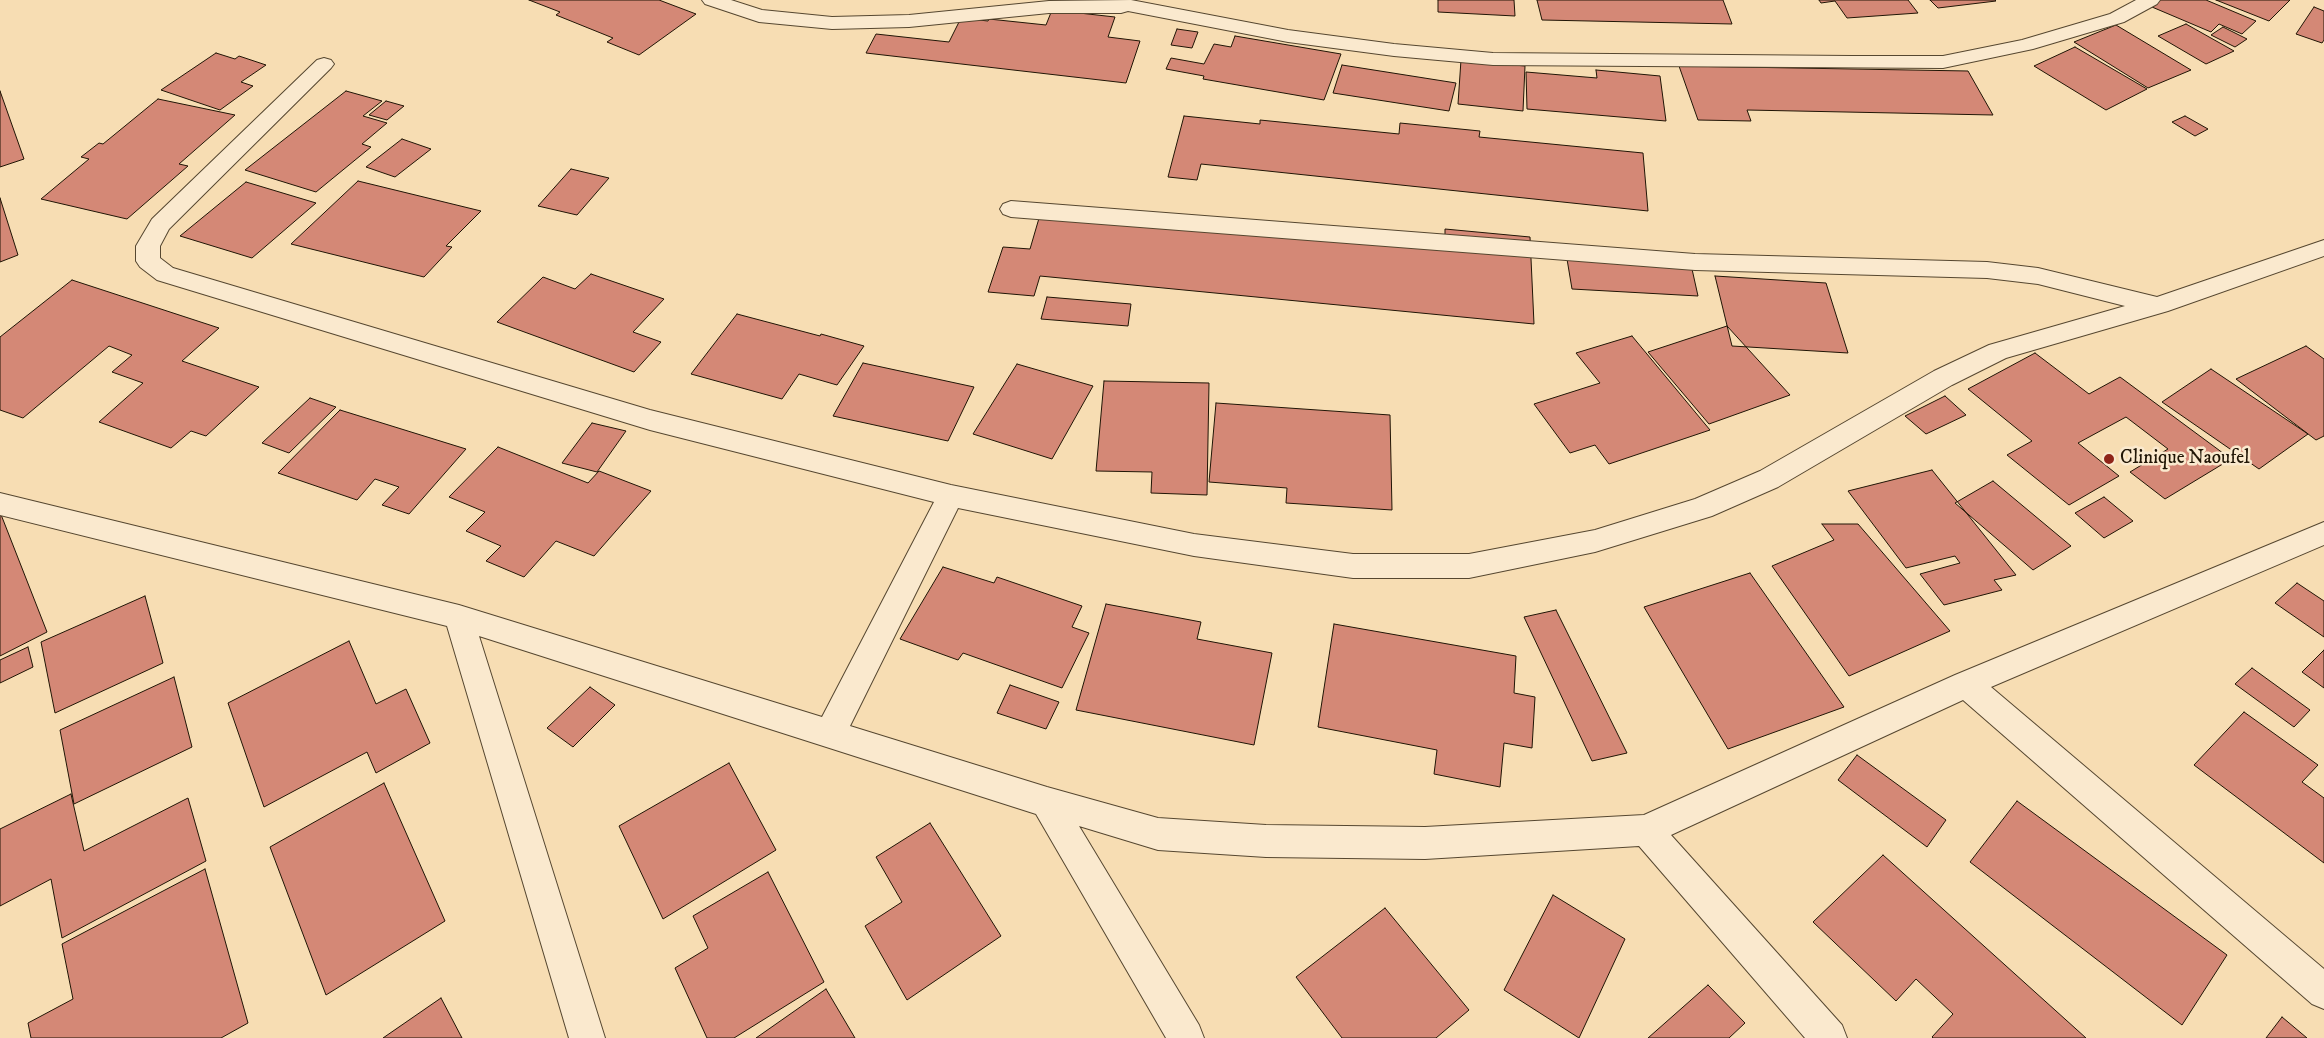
<!DOCTYPE html>
<html>
<head>
<meta charset="utf-8">
<style>
  body { margin:0 }
  canvas { display:block; background:#f7ddb3 }
</style>
</head>
<body>
<canvas width="2324" height="1038"></canvas>
<script>
const ctx = document.querySelector('canvas').getContext('2d');
ctx.lineJoin = 'round';
function fill(path, color) { ctx.fillStyle = color; ctx.fill(path, 'evenodd'); }
const poly = rows => new Path2D(rows.map(r => 'M' + r).join(''));
function trace(path, color, width, dash) { ctx.strokeStyle = color; ctx.lineWidth = width; ctx.lineCap = dash ? 'butt' : 'round'; ctx.setLineDash(dash || []); ctx.stroke(path); }
function label(font, color, halo, rows, align = 'center') {
  ctx.font = font + ' "IM FELL DW Pica",serif'; ctx.lineWidth = 5; ctx.setLineDash([]); ctx.textBaseline = 'middle'; ctx.strokeStyle = halo; ctx.fillStyle = color; for (const [text, x, y, turn = 0] of rows) {
    ctx.save(); ctx.translate(x, y); ctx.rotate((+turn || 0) * Math.PI / 180); ctx.textAlign = isNaN(turn) ? turn : align; if (halo) ctx.strokeText(text, 0, 0); ctx.fillText(text, 0, 0); ctx.restore();
  }
}
const building = poly([
  [529,0,659,0,696,14,639,55,607,42,613,38,556,15,560,12,529,0],
  [1438,0,1514,0,1515,16,1438,12,1438,0],
  [1537,0,1723,0,1732,24,1542,20,1537,0],
  [1819,0,1908,0,1918,13,1847,18,1835,1,1821,3,1819,0],
  [1930,0,1995,0,1996,1,1938,8,1930,0],
  [2160,0,2206,0,2256,21,2242,34,2219,24,2211,32,2152,7,2160,0],
  [2216,0,2290,0,2269,21,2216,0],
  [2314,7,2324,11,2324,40,2322,43,2296,34,2314,7],
  [1052,10,1115,17,1108,37,1140,41,1126,83,866,53,876,34,949,42,961,18,988,21,989,19,1046,25,1052,10],
  [2186,24,2234,51,2206,64,2158,36,2186,24],
  [2116,25,2191,70,2148,88,2074,42,2116,25],
  [2223,27,2247,39,2235,47,2211,35,2223,27],
  [1177,29,1198,32,1192,48,1171,45,1177,29],
  [1235,36,1341,54,1324,100,1203,79,1204,76,1166,69,1171,58,1204,64,1214,44,1231,47,1235,36],
  [2075,47,2147,89,2106,110,2034,66,2075,47],
  [216,53,235,59,239,56,266,65,241,82,253,86,220,110,161,90,216,53],
  [1461,60,1525,66,1523,111,1458,104,1461,60],
  [1342,65,1456,83,1449,111,1333,93,1342,65],
  [1679,66,1968,71,1993,115,1747,110,1751,121,1698,120,1679,66],
  [1596,70,1660,76,1666,121,1527,109,1526,72,1597,78,1596,70],
  [0,91,24,159,0,167,0,91],
  [346,91,382,101,363,116,387,123,362,144,371,147,316,192,245,170,346,91],
  [158,99,235,115,179,164,188,166,127,219,41,199,89,159,81,157,99,143,103,144,158,99],
  [386,101,404,106,387,120,369,115,386,101],
  [1184,116,1260,124,1260,120,1399,134,1400,123,1480,131,1479,137,1643,153,1648,211,1201,164,1197,180,1168,177,1184,116],
  [2185,116,2208,129,2195,136,2172,122,2185,116],
  [402,139,431,149,395,177,366,167,402,139],
  [571,169,609,178,577,215,538,206,571,169],
  [358,181,481,211,446,246,452,247,424,277,291,244,358,181],
  [246,182,316,203,252,258,180,236,246,182],
  [0,198,18,255,0,262,0,198],
  [1042,208,1445,246,1445,229,1530,237,1534,324,1040,276,1034,296,988,292,1003,247,1030,249,1042,208],
  [1566,253,1690,260,1698,296,1572,289,1566,253],
  [591,274,664,299,633,332,661,342,634,372,497,322,543,277,575,289,591,274],
  [1715,276,1826,283,1848,353,1732,346,1715,276],
  [72,280,219,328,182,361,259,387,206,436,191,431,171,448,99,422,143,383,112,372,132,355,109,346,23,418,0,410,0,337,72,280],
  [1047,297,1131,304,1128,326,1041,319,1047,297],
  [737,314,820,336,821,334,864,346,837,385,799,374,782,399,691,374,737,314],
  [1727,326,1790,395,1709,424,1648,352,1727,326],
  [1632,336,1710,430,1609,464,1595,445,1570,453,1534,404,1600,383,1576,353,1632,336],
  [2306,346,2324,359,2324,436,2316,440,2236,379,2306,346],
  [2035,353,2089,394,2120,377,2231,459,2165,499,2130,472,2168,449,2126,417,2078,443,2119,476,2069,505,2007,455,2032,441,1968,389,2035,353],
  [863,363,974,387,948,441,833,416,863,363],
  [1017,364,1093,386,1052,459,973,434,1017,364],
  [2211,369,2308,434,2259,469,2162,402,2211,369],
  [1104,381,1209,383,1207,495,1151,493,1152,472,1096,471,1104,381],
  [1945,396,1966,415,1926,434,1905,416,1945,396],
  [310,398,336,407,289,453,262,443,310,398],
  [1216,403,1390,415,1392,510,1286,503,1287,488,1209,482,1216,403],
  [340,410,466,449,409,514,382,505,399,487,375,479,357,500,278,473,340,410],
  [592,423,626,431,597,472,562,463,592,423],
  [498,447,588,483,599,471,651,491,594,556,556,541,524,577,486,561,501,546,466,531,485,512,449,497,498,447],
  [1932,470,2016,575,1994,580,2002,590,1944,605,1920,574,1960,563,1955,556,1906,568,1848,491,1932,470],
  [1993,481,2071,546,2033,570,1955,503,1993,481],
  [2104,497,2133,521,2104,538,2075,513,2104,497],
  [0,512,47,632,0,656,0,512],
  [1822,524,1858,524,1950,631,1849,676,1772,566,1834,540,1822,524],
  [943,567,994,583,997,577,1082,606,1072,627,1089,633,1062,688,963,653,958,660,900,639,943,567],
  [1750,573,1844,707,1728,749,1644,607,1750,573],
  [2297,583,2324,601,2324,637,2275,603,2297,583],
  [145,596,163,663,55,713,41,642,145,596],
  [1106,604,1201,622,1197,639,1272,653,1254,745,1076,710,1106,604],
  [1556,610,1627,753,1592,761,1524,617,1556,610],
  [1334,624,1516,656,1514,693,1535,697,1532,748,1504,743,1500,787,1434,774,1437,750,1318,727,1334,624],
  [349,641,376,704,406,689,430,743,376,773,367,752,264,807,228,703,349,641],
  [28,647,33,667,0,683,0,660,28,647],
  [2324,650,2324,688,2302,672,2324,650],
  [2252,668,2310,710,2294,727,2235,684,2252,668],
  [174,677,192,747,74,804,60,730,174,677],
  [1010,685,1059,702,1046,729,997,713,1010,685],
  [590,687,615,705,573,747,547,728,590,687],
  [2244,712,2318,765,2302,782,2324,798,2324,863,2194,765,2244,712],
  [1857,755,1946,820,1927,847,1838,780,1857,755],
  [729,763,776,850,663,919,619,826,729,763],
  [384,783,445,921,326,995,270,847,384,783],
  [71,794,84,851,188,798,206,861,62,938,51,879,0,906,0,829,71,794],
  [2017,801,2227,955,2182,1025,1970,862,2017,801],
  [930,823,1001,936,907,1000,865,926,902,902,876,857,930,823],
  [1883,855,2086,1038,1933,1038,1932,1037,1953,1014,1916,979,1896,1001,1813,922,1883,855],
  [205,869,248,1023,221,1038,31,1038,28,1023,73,999,62,944,205,869],
  [768,872,824,982,734,1038,707,1038,675,968,708,948,693,916,768,872],
  [1553,895,1625,939,1579,1038,1504,990,1553,895],
  [1385,908,1469,1010,1436,1038,1342,1038,1296,977,1385,908],
  [1708,985,1745,1023,1729,1038,1648,1038,1708,985],
  [826,989,855,1038,756,1038,826,989],
  [441,998,462,1038,383,1038,441,998],
  [2282,1017,2307,1038,2266,1038,2282,1017]
]);
fill(building, '#d48876');
trace(building, '#201505', 1);
const minor = poly([
  [702,0,731,0,762,10,832,17,909,15,1049,1,1131,0,1288,30,1394,44,1493,53,1851,56,1943,56,2022,40,2110,14,2136,0,2160,0,2157,4,2124,22,2033,49,1943,68,1493,65,1394,56,1288,42,1128,11,1121,13,1049,13,909,27,832,29,759,22,705,4,702,0],
  [324,58,331,60,334,64,331,68,169,229,160,246,160,258,173,268,650,410,951,485,1194,534,1353,554,1469,554,1595,530,1695,499,1760,471,1934,371,1989,345,2125,306,2038,284,1987,278,1695,270,1011,217,1003,214,1000,209,1003,204,1011,201,1695,254,1987,262,2038,268,2157,297,2324,240,2324,256,2168,311,2006,358,1952,385,1778,487,1712,516,1595,552,1469,578,1353,578,1194,556,958,508,850,726,1047,787,1158,818,1266,825,1425,827,1644,815,1955,675,2324,522,2324,545,1991,687,2324,969,2324,1009,2312,1004,1963,700,1671,835,1842,1025,1847,1038,1805,1038,1639,846,1425,859,1266,857,1158,850,1079,826,1199,1025,1204,1038,1166,1038,1036,814,479,636,605,1038,569,1038,447,626,0,515,0,493,459,605,822,717,934,502,650,430,157,280,140,267,136,261,136,246,152,219,317,60,324,58]
]);
trace(minor, '#564730', 2);
fill(minor, '#fae9ce');
for (const [x, y, r, color] of [
  [2109,459,6,"#8f2418"]
]) { const dot = new Path2D(); dot.arc(x, y, r, 0, 2 * Math.PI); ctx.fillStyle = color; ctx.fill(dot); trace(dot, '#fae9ce', 2); }
label('19px', '#201505', '#fae9ce', [
  ["Clinique Naoufel",2120,459]
], 'left');
</script>
</body>
</html>
